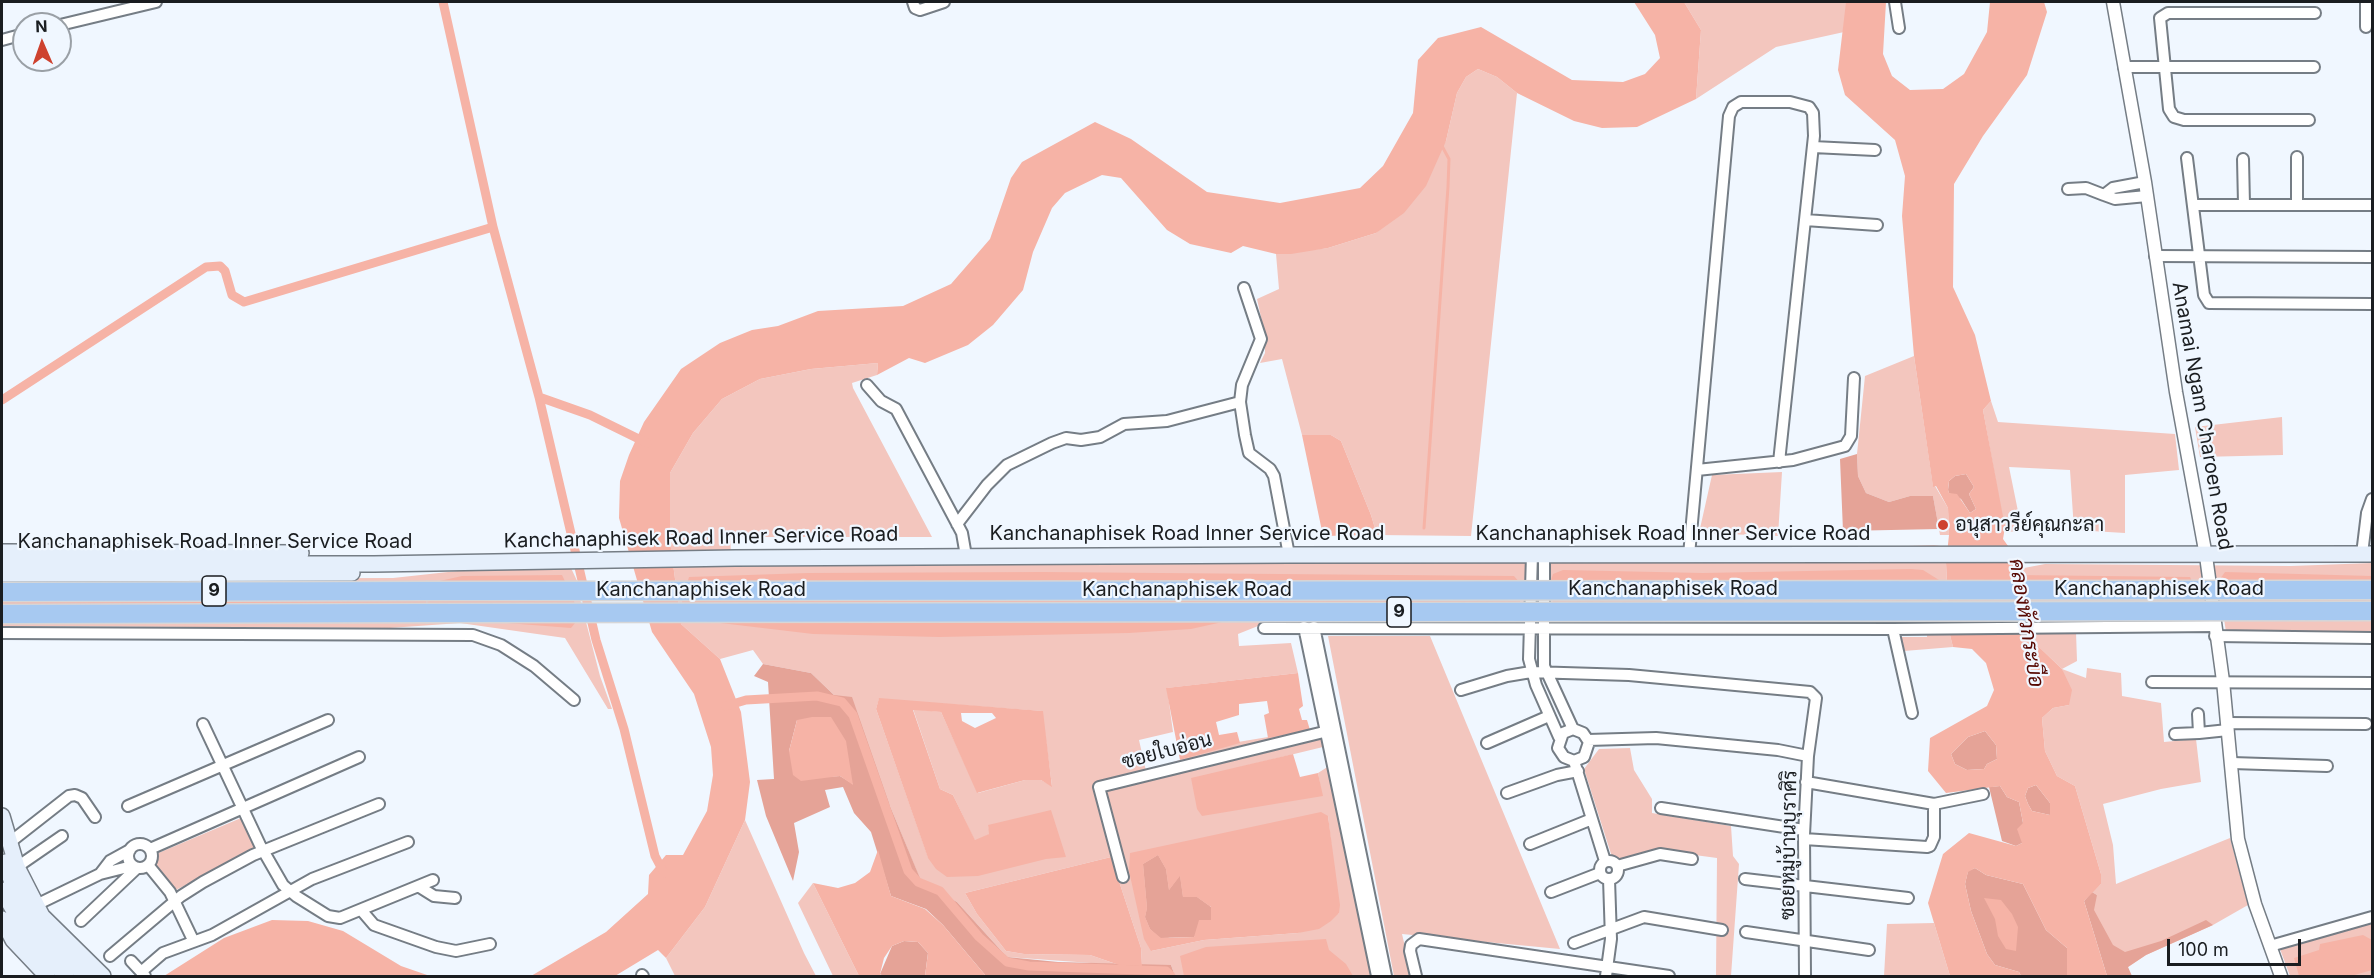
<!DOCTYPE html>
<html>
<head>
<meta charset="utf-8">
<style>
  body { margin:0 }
  #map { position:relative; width:2374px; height:978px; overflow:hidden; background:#f0f7ff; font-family:Inter,sans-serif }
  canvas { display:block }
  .frame { position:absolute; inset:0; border:3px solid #1a1d20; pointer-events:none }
  .north { position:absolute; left:12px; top:12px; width:60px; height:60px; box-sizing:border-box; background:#f0f7ff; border:2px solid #9aa0a6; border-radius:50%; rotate:358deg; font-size:16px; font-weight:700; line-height:24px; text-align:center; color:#1a1d20 }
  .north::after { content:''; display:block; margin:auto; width:21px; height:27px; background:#ce422f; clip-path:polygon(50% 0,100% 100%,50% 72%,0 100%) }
  .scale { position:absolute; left:2167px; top:939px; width:134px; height:27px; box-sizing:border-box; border:3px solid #1a1d20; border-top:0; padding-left:8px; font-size:18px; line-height:21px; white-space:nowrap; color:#1a1d20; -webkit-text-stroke:4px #f0f7ff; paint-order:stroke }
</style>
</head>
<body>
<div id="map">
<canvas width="2374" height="978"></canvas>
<div class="frame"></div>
<div class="north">N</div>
<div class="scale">100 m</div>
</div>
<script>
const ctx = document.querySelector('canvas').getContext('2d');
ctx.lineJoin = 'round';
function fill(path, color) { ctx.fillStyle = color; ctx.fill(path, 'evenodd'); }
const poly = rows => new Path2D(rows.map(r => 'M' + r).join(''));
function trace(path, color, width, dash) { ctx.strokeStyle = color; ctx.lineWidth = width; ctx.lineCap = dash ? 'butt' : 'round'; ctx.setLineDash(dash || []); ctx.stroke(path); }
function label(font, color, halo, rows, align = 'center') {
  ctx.font = font + ' Inter,Sarabun,sans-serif'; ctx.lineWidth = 4.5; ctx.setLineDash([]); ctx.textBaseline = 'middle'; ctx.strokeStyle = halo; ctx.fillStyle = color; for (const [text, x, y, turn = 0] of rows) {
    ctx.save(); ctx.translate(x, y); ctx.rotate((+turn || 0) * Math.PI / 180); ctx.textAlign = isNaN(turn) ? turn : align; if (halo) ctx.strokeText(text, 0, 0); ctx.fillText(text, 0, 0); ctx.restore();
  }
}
fill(poly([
  [1684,2,1846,2,1847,14,1844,32,1776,47,1696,99,1701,30],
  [1478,69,1497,77,1517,93,1471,536,1377,535,1371,515,1341,441,1331,435,1302,435,1282,359,1260,363,1265,353,1265,335,1257,299,1279,289,1276,254,1328,248,1376,233,1446,141,1457,93,1466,77],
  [1914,356,1933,486,1935,486,1948,508,1949,535,1940,535,1933,496,1910,496,1889,502,1866,493,1858,476,1857,454,1865,376],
  [878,363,877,375,852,383,853,388,932,537,730,537,731,552,1525,561,1528,569,1525,623,1395,621,1263,624,1238,634,1239,646,1291,643,1298,673,1167,688,1173,732,1139,740,1146,771,1232,743,1322,728,1323,747,1191,779,1322,796,1318,773,1329,766,1375,976,1175,976,1171,965,1142,966,1141,948,1111,857,965,893,977,914,1006,951,1024,954,1090,955,1119,965,1007,957,957,902,922,884,890,806,834,695,811,673,763,664,753,650,720,659,681,624,670,541,670,473,693,433,722,399,760,379,811,369],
  [879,699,1042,711,1052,786,1041,780,1025,780,978,793,941,712,913,709,940,789,953,795,975,841,990,834,988,825,1066,857,928,857,876,709],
  [1328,816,1339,913,1298,933,1204,940,1151,951],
  [1991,401,1998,422,2175,434,2179,470,2125,475,2125,533,2074,530,2070,470,2009,467,2022,531,2005,532,1983,410],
  [2282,417,2283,455,2200,457,2195,427],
  [1782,472,1778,536,1699,533,1712,475],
  [1934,545,1948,547,1946,563,1950,635,1953,647,1904,651,1899,637,1927,637,1926,620,1904,622,1559,621,1553,620,1549,605,1550,560],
  [2372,563,2372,632,2226,632,2224,619,2028,621,2202,606,2015,575,2024,568,2045,564,2291,566],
  [494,567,571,568,579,585,580,599,600,676,612,709,608,709,565,638,460,623,390,628,2,626,2,579,393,578],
  [2076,632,2077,661,2062,669,2086,678,2087,668,2121,673,2122,696,2161,703,2164,742,2196,739,2201,782,2161,789,2103,804,2113,845,2116,884,2230,838,2248,905,2213,925,2146,955,2128,967,2117,969,2090,904,2097,895,2092,892,2101,884,2101,874,2075,786,2057,776,2045,751,2042,718,2053,708,2069,705,2062,669,2037,645,2033,633],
  [1328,636,1430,636,1560,949,1402,934,1412,976,1394,976],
  [1630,748,1634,770,1652,799,1652,813,1731,826,1733,856,1739,864,1731,976,1716,976,1717,858,1665,851,1620,860,1612,857,1584,769,1599,749],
  [241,818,258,848,252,851,176,890,154,866,156,854],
  [745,820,804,953,816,976,675,976,666,958,705,907],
  [813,883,859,976,833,976,798,903],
  [2372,921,2372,976,2290,976,2280,949],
  [1934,923,1950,976,1884,976,1887,924]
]), '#f3c6be');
fill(poly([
  [1857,454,1858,476,1866,493,1889,502,1910,496,1933,496,1939,529,1843,531,1840,459],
  [1966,474,1974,487,1969,494,1976,509,1970,513,1961,499,1949,493,1948,490,1949,481,1955,476],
  [763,664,811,673,834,695,852,697,890,806,922,883,957,902,1007,957,1058,962,1171,965,1175,976,986,976,943,925,926,909,891,896,871,832,854,813,843,787,825,790,830,807,794,823,799,852,793,881,766,816,757,780,774,779,768,682,754,676],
  [797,720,853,784,840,776,823,777,789,751],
  [1985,731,1996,745,1997,759,1987,764,1984,769,1967,770,1955,764,1951,754,1968,737],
  [2036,785,2050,803,2050,815,2032,811,2028,804,2025,796,2028,788],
  [2000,786,2007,797,2019,802,2023,823,2022,843,2016,846,2002,841,1989,787],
  [1158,855,1166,869,1169,890,1180,875,1183,897,1197,897,1211,907,1211,920,1194,937,1160,938,1150,929,1145,917,1147,908,1143,864],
  [1975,868,1986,875,2023,884,2046,930,2067,948,2067,976,2021,976,2019,972,1995,965,1987,954,1971,911,1965,884,1968,871],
  [2092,892,2097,895,2094,910,2113,945,2125,952,2161,941,2206,920,2213,925,2146,955,2128,967,2132,976,2107,976,2084,901],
  [904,941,918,942,928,953,925,976,883,976,880,974,892,946]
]), '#e5a397');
fill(poly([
  [1634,2,1684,2,1701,30,1696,99,1637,127,1602,128,1574,121,1517,93,1497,77,1478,69,1466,77,1457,93,1446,141,1426,186,1404,213,1376,233,1328,248,1291,254,1276,254,1243,246,1231,253,1190,244,1167,230,1121,178,1102,175,1065,193,1052,208,1033,252,1023,290,993,325,968,345,925,363,909,358,877,375,878,363,811,369,760,379,722,399,693,433,670,473,670,541,681,624,720,659,741,712,750,782,745,820,705,907,666,958,658,950,615,976,531,976,606,932,648,894,649,875,666,855,683,855,707,811,713,775,711,747,694,694,652,632,619,518,620,481,629,455,644,422,681,369,720,343,752,330,778,326,818,311,903,306,951,284,990,239,1011,178,1022,162,1095,122,1131,139,1207,192,1280,203,1360,188,1383,166,1413,113,1418,60,1438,38,1481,27,1572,80,1623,82,1645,74,1660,58,1655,35],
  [1846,2,1886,2,1883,54,1892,76,1910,90,1943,89,1964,74,1987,32,1990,2,2044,2,2047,12,2027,75,1983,136,1954,184,1953,287,1975,335,1991,401,1983,410,2005,527,2003,539,2024,568,2016,575,2190,577,2203,606,2028,621,2037,645,2062,669,2072,690,2069,705,2053,708,2042,718,2045,751,2057,776,2075,786,2101,874,2101,884,2084,901,2107,976,2067,976,2067,948,2046,930,2023,884,1986,875,1975,868,1968,872,1965,884,1971,911,1987,954,1995,965,2019,972,2021,976,1950,976,1928,903,1943,854,1969,833,2016,846,2022,843,2017,829,2023,823,2019,802,2007,797,2000,786,1946,793,1928,771,1930,738,1987,706,1994,690,1986,663,1972,649,1953,647,1950,635,1946,563,1949,535,1948,508,1936,486,1933,487,1914,356,1902,216,1905,176,1895,140,1845,95,1838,70],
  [1966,474,1974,487,1969,494,1976,509,1970,513,1957,494,1949,493,1948,489,1949,481,1955,476],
  [1985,731,1996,745,1997,759,1987,764,1984,769,1967,770,1955,764,1951,754,1968,737],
  [2036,785,2050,803,2050,815,2032,811,2028,804,2025,796,2028,788],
  [1302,435,1331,435,1341,441,1371,515,1377,535,1323,536],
  [1911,569,1923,570,1939,580,1943,595,1937,620,1564,617,1553,603,1550,583,1553,574,1563,570,1703,573],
  [1043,572,1514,576,1520,583,1520,602,1517,620,1245,617,1191,629,1129,633,939,637,813,634,687,619,682,602,689,577,808,573],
  [2225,572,2372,576,2372,615,2220,603,2220,579],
  [562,575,573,598,579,618,571,628,455,619,2,620,2,582,182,581,422,585,462,576],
  [1298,673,1303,706,1299,709,1302,720,1307,720,1310,730,1268,738,1264,715,1269,713,1267,701,1239,704,1239,715,1216,722,1219,735,1237,732,1240,743,1180,760,1166,688],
  [879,698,1043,711,1052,787,1041,780,1025,780,977,793,941,712,913,710,940,789,953,795,975,840,989,834,988,825,1051,810,1066,857,1046,859,978,876,947,877,936,869,928,858,876,709],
  [961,713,992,713,996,718,975,728,962,721],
  [812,717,831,717,846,741,853,785,840,776,801,781,793,775,789,751,797,720],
  [1293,754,1300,777,1318,773,1323,796,1202,816,1197,809,1191,778],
  [1321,812,1328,816,1340,905,1339,913,1331,921,1319,929,1298,933,1204,940,1151,951,1144,939,1129,871,1130,853],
  [1158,855,1166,869,1169,890,1180,876,1183,897,1197,897,1211,907,1211,920,1199,920,1194,937,1161,938,1150,929,1145,917,1147,908,1143,864],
  [878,850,891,896,925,909,943,925,986,976,925,976,928,953,918,942,904,941,892,946,884,958,880,974,883,976,859,976,813,883,838,888,855,883,870,872],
  [1111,857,1141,948,1142,966,1119,965,1090,955,1024,954,1006,951,977,914,965,893],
  [1984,898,2001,900,2012,914,2018,927,2016,951,2006,949,1998,936,1995,919],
  [272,920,308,921,343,931,401,966,430,976,164,976,224,938],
  [2363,935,2372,940,2372,970,2351,976,2299,976,2294,958,2319,950,2320,944],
  [1326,939,1329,950,1346,964,1353,976,1184,976,1180,956,1206,947]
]), '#f6b3a6');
trace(poly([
  [1424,528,1448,187,1449,159,1442,146]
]), '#f6b3a6', 3);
trace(poly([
  [443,2,493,227],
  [539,397,596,640,624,729,655,856,664,873],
  [2,400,206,267,220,266,225,271,232,295,244,302,493,227,539,397,590,415,647,443],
  [726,706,746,700,817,696,842,702,853,715,908,871,918,882,940,891,979,937,1007,962,1029,966,1166,971,1171,976]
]), '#f6b3a6', 9);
const minor = poly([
  [913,2,915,8,920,10,944,2],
  [1895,2,1899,28],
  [2366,2,2366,27],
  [60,25,156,2],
  [2,40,24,34],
  [2124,67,2314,67],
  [2309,120,2184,120,2174,117,2169,109,2160,18,2168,13,2315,13],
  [1813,147,1875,150],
  [2297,157,2297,204],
  [2187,158,2204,295,2209,303,2372,304],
  [2243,159,2244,204],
  [2145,182,2113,188,2104,195,2115,199,2147,196],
  [2068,189,2086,188,2104,195],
  [2193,205,2372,205],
  [1805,220,1877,225],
  [2155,256,2372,257],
  [1244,288,1261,339,1242,385,1240,402,1245,435,1249,453,1270,469,1274,476,1289,555],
  [867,385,881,401,896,409,962,533,966,556],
  [1697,470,1793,460,1845,446,1851,436,1854,378],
  [957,524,987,485,1007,465,1052,443,1066,438,1081,440,1100,437,1124,424,1167,421,1240,402],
  [1532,554,1529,659,1536,685,1559,737],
  [2362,554,2367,513,2372,499],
  [1544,555,1544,666,1573,729,1583,733,1589,742,1584,757,1574,761,1564,757,1558,748,1563,733,1573,729],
  [1689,555,1729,116,1733,107,1741,102,1790,102,1809,107,1813,113,1814,136,1779,462],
  [1304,627,1377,976],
  [1314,627,1386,976],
  [1264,628,1893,629,2214,626],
  [1893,629,1912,713],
  [2,633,473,635,501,645,534,666,574,700],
  [2215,636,2372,638],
  [2152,682,2372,683],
  [1461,690,1507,676,1531,672,1629,675,1810,692,1816,698,1808,756],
  [2198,714,2199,733,2228,730],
  [2227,723,2366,724],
  [203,724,260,845,283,885,296,896,328,916,340,918,433,880],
  [2175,734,2199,733],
  [1588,740,1656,738,1778,750,1808,756,1804,835,1805,976],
  [1487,743,1549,716],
  [1574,761,1605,861],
  [2232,763,2327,766],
  [1806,782,1934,804,1983,794],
  [1507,793,1557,775,1578,771],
  [128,806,328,720],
  [1661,808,1804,830],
  [1804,839,1927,847,1930,846,1934,837,1934,804],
  [9,843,69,796,75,795,82,798,95,817],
  '128 856a12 12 0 1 1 24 0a12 12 0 1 1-24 0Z',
  [1530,844,1592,819],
  [150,849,359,757],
  '1600 870a9 9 0 1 1 18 0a9 9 0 1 1-18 0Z',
  [148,865,170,892,193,940],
  [1617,866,1660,854,1692,859],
  [17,867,62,836],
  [100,874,110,861,130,850],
  [1123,877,1099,787,1332,730],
  [1745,879,1908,898],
  [418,886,434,896,455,898],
  [1551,892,1600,873],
  [36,905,100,874,132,866],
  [362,911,374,925,436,947,456,951,490,944],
  [81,921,137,868],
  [1746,932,1869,950],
  [1574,943,1644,917,1722,930],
  [2270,946,2372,917],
  [110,956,181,896,203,882,253,855,379,804],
  [131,961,145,976],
  [141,972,163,953,212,935,312,879,408,842],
  [642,975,643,976],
  [1416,976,1410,951,1411,945,1419,939,1669,976],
  [1606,976,1611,939,1609,879]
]);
const tertiary = poly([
  [2113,2,2145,182,2176,392,2206,556,2223,681,2238,839,2255,904,2281,976]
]);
const secondary = poly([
  [2,552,301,553],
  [2,564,374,564,735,558,1289,555,2372,554],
  [2,574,352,573],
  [2,816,17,867,42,916,103,976],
  [5,862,12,883,36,925,85,976],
  [2,890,28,936,66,976],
  [2,919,13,940,47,976]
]);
const motorway = poly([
  [2,592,426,591],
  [2,614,426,613]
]);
trace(minor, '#757d85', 14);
trace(tertiary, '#757d85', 15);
trace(secondary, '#757d85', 18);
trace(motorway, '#d6d6d7', 21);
trace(minor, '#fff', 10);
trace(tertiary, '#fff', 12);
trace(secondary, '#e5effb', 15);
trace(motorway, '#a7c9f1', 18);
const motorwayBridge = poly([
  [426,591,2372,590],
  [426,613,2372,611]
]);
trace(motorwayBridge, '#d6d6d7', 21, []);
trace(motorwayBridge, '#a7c9f1', 18);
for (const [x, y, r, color] of [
  [1943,525,6,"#ce422f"]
]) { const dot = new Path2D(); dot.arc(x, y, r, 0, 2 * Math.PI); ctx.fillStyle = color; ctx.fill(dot); trace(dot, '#f0f7ff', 2); }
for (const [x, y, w] of [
  [214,591,24],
  [1399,612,24]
]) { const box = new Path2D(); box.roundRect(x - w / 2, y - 15, w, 30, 4.5); ctx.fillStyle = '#f0f7ff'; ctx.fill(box); trace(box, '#1a1d20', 1.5); }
label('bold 18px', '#1a1d20', null, [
  ["9",214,591],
  ["9",1399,612]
]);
label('20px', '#1a1d20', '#f0f7ff', [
  ["Anamai Ngam Charoen Road",2202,416,80],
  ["Kanchanaphisek Road Inner Service Road",1187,534],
  ["Kanchanaphisek Road Inner Service Road",1673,534],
  ["Kanchanaphisek Road Inner Service Road",701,538,-1],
  ["Kanchanaphisek Road Inner Service Road",215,542],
  ["Kanchanaphisek Road",1673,589],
  ["Kanchanaphisek Road",2159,589],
  ["Kanchanaphisek Road",701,590],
  ["Kanchanaphisek Road",1187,590],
  ["ซอยใบอ่อน",1167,751,-15],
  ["ซอยหมู่บ้านบุราศิริ",1789,845,-89]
]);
label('20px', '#1a1d20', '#f0f7ff', [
  ["อนุสาวรีย์คุณกะลา",1955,525]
], 'left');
label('italic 21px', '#560802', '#f0f7ff', [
  ["คลองหัวกระบือ",2026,623,81]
]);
</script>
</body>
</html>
